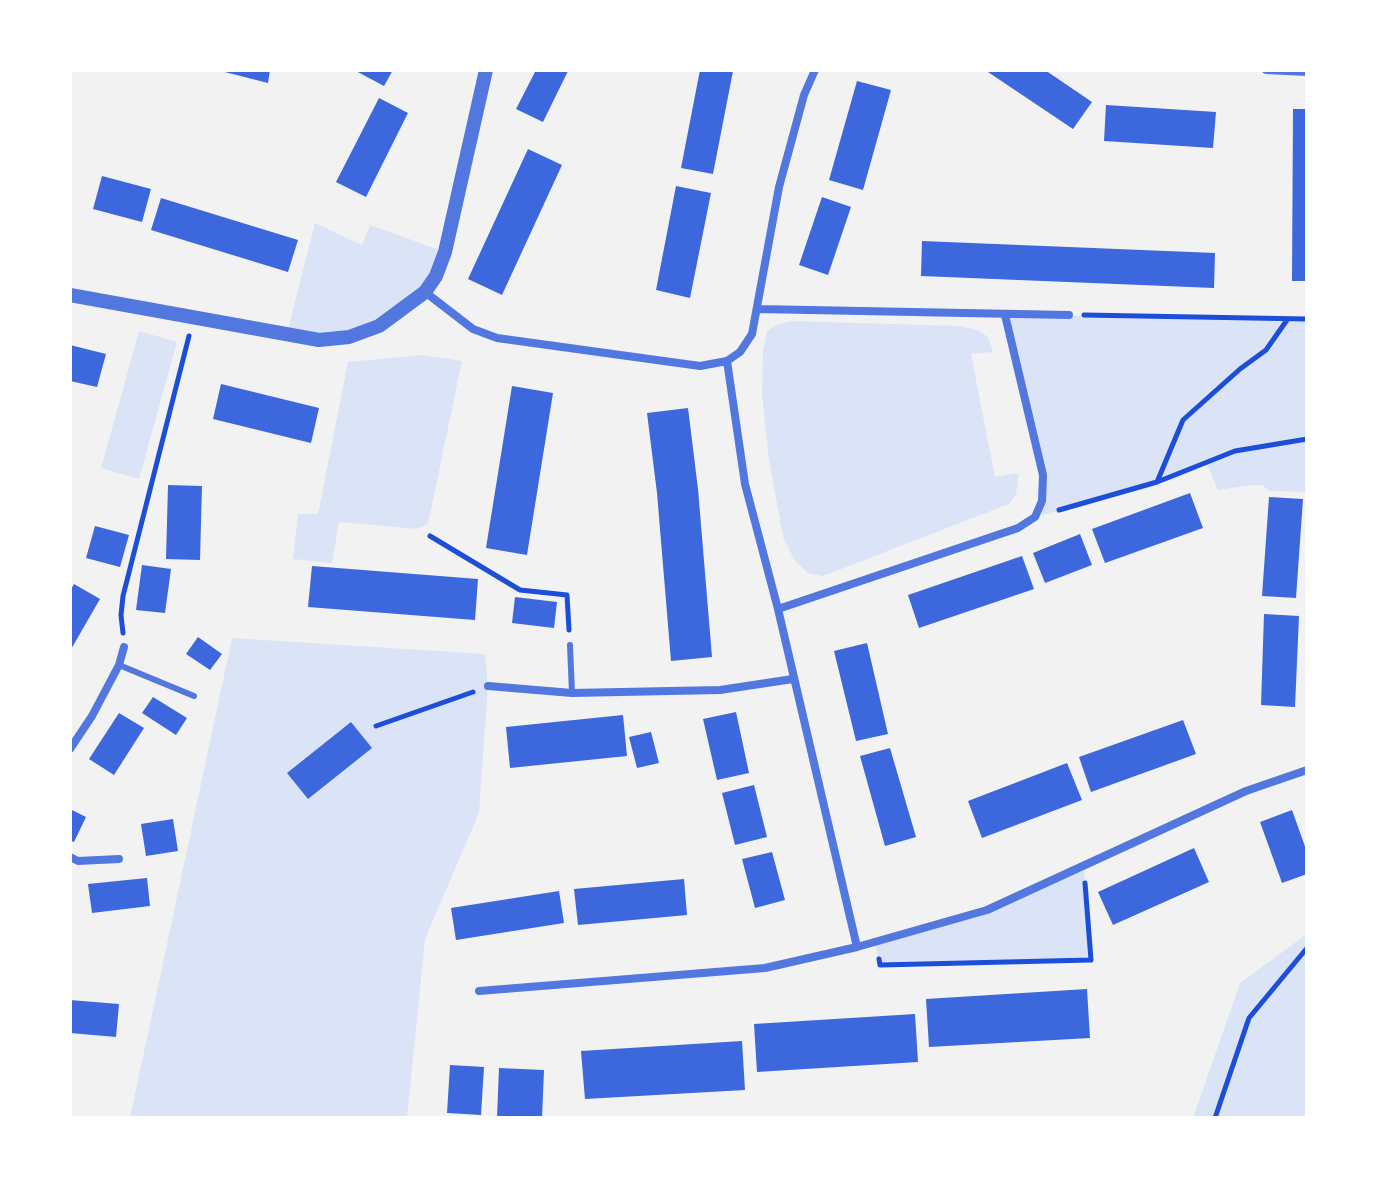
<!DOCTYPE html>
<html>
<head>
<meta charset="utf-8">
<style>
  body { margin:0 }
  #map { position:relative; width:1377px; height:1188px; overflow:hidden; background:#f2f2f2; font-family:Commissioner,sans-serif }
  canvas { display:block }
  .frame { position:absolute; inset:0; border:72px solid #fff; pointer-events:none }
</style>
</head>
<body>
<div id="map">
<canvas width="1377" height="1188"></canvas>
<div class="frame"></div>
</div>
<script>
const ctx = document.querySelector('canvas').getContext('2d');
ctx.lineJoin = 'round';
function fill(path, color) { ctx.fillStyle = color; ctx.fill(path, 'evenodd'); }
const poly = rows => new Path2D(rows.map(r => 'M' + r).join(''));
function trace(path, color, width, dash) { ctx.strokeStyle = color; ctx.lineWidth = width; ctx.lineCap = dash ? 'butt' : 'round'; ctx.setLineDash(dash || []); ctx.stroke(path); }
fill(poly([
  [315,223,362,245,370,225,445,252,425,292,349,337,287,334],
  [1005,315,1307,319,1307,492,1269,491,1262,485,1252,485,1218,490,1207,464,1175,479,1157,482,1035,517,1043,481],
  [791,321,960,326,978,330,988,337,993,352,971,354,995,477,1019,473,1016,495,1009,504,823,576,808,573,795,561,783,537,769,460,762,394,763,351,767,331,777,325],
  [139,331,177,342,139,479,101,468],
  [423,355,462,361,428,524,417,529,339,522,332,563,293,559,298,514,318,514,348,362],
  [232,638,485,654,488,686,479,813,425,939,407,1118,130,1118],
  [1084,866,1091,960,880,965,875,942,987,910],
  [1307,934,1307,1118,1193,1118,1240,983]
]), '#dbe4f7');
fill(poly([
  [217,70,270,70,268,83],
  [354,70,393,70,384,86],
  [536,70,568,71,543,122,516,109],
  [700,70,733,71,713,174,681,168],
  [985,70,1045,70,1092,102,1073,129],
  [857,81,891,90,863,190,829,180],
  [379,98,408,113,366,197,336,182],
  [1106,105,1216,112,1213,148,1104,141],
  [1293,109,1307,109,1307,281,1292,281],
  [528,149,562,165,502,295,468,279],
  [102,176,151,189,142,222,93,209],
  [676,186,711,193,690,298,656,290],
  [822,197,851,207,828,275,799,265],
  [161,198,298,240,288,272,151,230],
  [922,241,1215,253,1214,288,921,276],
  [70,345,106,354,97,387,70,381],
  [221,384,319,408,311,443,213,419],
  [512,386,553,393,527,555,486,548],
  [688,408,698,489,712,657,671,661,657,493,647,413],
  [168,485,202,486,200,560,166,559],
  [1190,493,1203,528,1105,563,1092,529],
  [1269,497,1303,499,1296,598,1262,596],
  [95,526,129,535,120,567,86,558],
  [1080,534,1092,565,1045,583,1033,553],
  [1022,556,1034,589,919,628,908,595],
  [142,565,171,569,165,613,136,610],
  [312,566,478,579,475,620,308,607],
  [74,584,100,599,70,651,70,591],
  [515,597,557,602,554,628,512,623],
  [1264,614,1299,616,1295,707,1261,705],
  [198,637,222,654,210,670,186,654],
  [867,643,888,734,856,741,834,651],
  [153,697,187,718,176,735,142,713],
  [736,712,749,773,717,780,703,719],
  [119,713,144,728,114,775,89,759],
  [623,715,627,756,510,768,506,727],
  [1183,720,1196,754,1091,792,1079,757],
  [351,722,372,748,308,799,287,773],
  [651,732,659,763,637,768,629,737],
  [890,748,916,837,885,846,860,756],
  [1067,763,1082,800,982,838,968,801],
  [754,785,767,837,735,845,722,793],
  [70,809,86,817,74,842,70,840],
  [1292,810,1307,852,1307,874,1282,883,1260,822],
  [173,819,178,851,146,856,141,824],
  [1194,848,1209,882,1113,925,1098,892],
  [772,852,785,900,755,908,742,859],
  [147,878,150,906,92,913,88,884],
  [684,879,687,915,578,925,574,889],
  [559,891,564,923,456,940,451,908],
  [1087,989,1090,1038,929,1047,926,999],
  [70,1000,119,1004,116,1037,70,1033],
  [915,1014,918,1062,757,1072,754,1024],
  [742,1041,745,1090,585,1099,581,1051],
  [450,1065,484,1067,481,1115,447,1113],
  [499,1068,544,1070,542,1118,497,1118]
]), '#3d67dc');
trace(poly([
  [1084,315,1307,319],
  [1157,482,1183,420,1240,369,1266,350,1287,320],
  [1059,510,1157,482,1235,451,1307,439],
  [430,536,520,590,567,595,569,630],
  [123,633,121,615,123,596,189,336],
  [376,726,473,692],
  [879,959,880,965,1091,960,1085,883],
  [1215,1118,1249,1018,1307,948]
]), '#1d4ed8', 5);
trace(poly([
  [570,645,572,693],
  [119,665,194,696]
]), '#5277de', 6);
trace(poly([
  [1266,70,1307,72],
  [425,292,473,329,497,338,700,366,727,361,740,352,752,334,779,187,804,95,815,70],
  [757,309,1069,315],
  [727,361,745,484,778,609,857,947],
  [778,609,1018,528,1035,517,1042,501,1043,475,1005,315],
  [488,686,572,693,720,690,793,679],
  [70,749,92,716,119,665,124,647],
  [70,857,78,861,119,859],
  [479,991,765,968,857,947,987,910,1246,791,1307,770]
]), '#5277de', 8);
trace(poly([
  [70,295,319,340,349,337,379,326,425,292,436,276,445,252,486,70]
]), '#5277de', 14);
</script>
</body>
</html>
